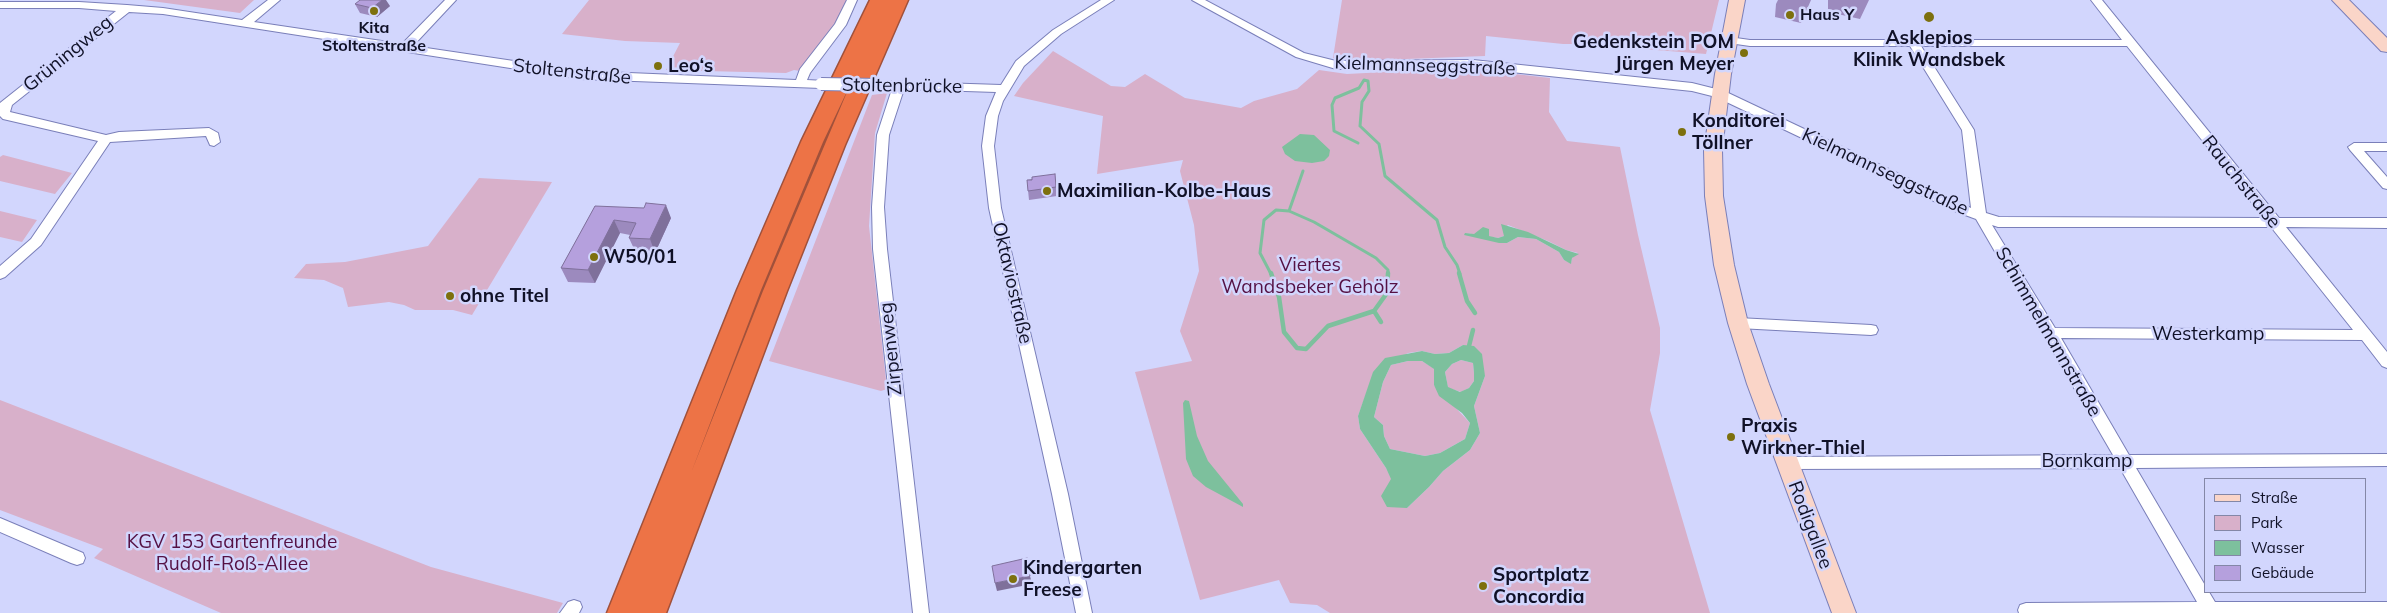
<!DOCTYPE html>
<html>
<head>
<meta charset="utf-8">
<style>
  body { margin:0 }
  #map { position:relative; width:2387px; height:613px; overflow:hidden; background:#d2d6fd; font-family:Mulish,sans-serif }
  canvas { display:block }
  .legend { position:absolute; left:2204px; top:478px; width:162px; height:115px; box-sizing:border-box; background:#d2d6fd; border:1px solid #8487a7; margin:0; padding:6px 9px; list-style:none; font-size:15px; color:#101127 }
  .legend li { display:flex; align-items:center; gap:10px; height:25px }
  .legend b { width:25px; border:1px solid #8487a7 }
</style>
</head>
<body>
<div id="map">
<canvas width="2387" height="613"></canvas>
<ul class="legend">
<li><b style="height:6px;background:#fad5c8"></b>Straße</li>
<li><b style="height:14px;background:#d8b0ca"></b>Park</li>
<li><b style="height:14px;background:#7dc09d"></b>Wasser</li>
<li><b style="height:14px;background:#b5a0dd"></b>Gebäude</li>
</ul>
</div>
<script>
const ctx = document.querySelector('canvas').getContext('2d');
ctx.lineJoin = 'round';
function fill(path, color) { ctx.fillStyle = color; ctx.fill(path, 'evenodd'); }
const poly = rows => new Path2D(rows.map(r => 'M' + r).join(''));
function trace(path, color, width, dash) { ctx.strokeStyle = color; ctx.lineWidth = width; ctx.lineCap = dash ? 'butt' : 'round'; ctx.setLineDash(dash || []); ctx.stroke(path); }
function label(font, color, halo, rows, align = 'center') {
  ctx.font = font + ' Mulish,sans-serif'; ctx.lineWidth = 5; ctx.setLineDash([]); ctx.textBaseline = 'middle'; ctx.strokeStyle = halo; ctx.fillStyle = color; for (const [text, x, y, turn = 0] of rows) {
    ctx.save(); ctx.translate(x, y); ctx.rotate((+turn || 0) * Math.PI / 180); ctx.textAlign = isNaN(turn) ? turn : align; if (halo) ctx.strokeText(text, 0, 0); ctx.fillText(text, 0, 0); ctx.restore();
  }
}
fill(poly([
  [144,0,254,0,240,13],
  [589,0,850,0,836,25,800,71,794,70,786,73,666,70,680,43,625,41,562,34],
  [1342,0,1719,0,1706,54,1581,44,1563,44,1486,36,1485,56,1353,61,1333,58],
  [1053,51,1111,86,1125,87,1145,74,1185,98,1241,108,1254,101,1297,89,1319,70,1347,74,1442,69,1489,71,1550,78,1549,112,1567,141,1620,147,1638,235,1660,328,1660,353,1650,410,1710,613,1330,613,1317,605,1290,603,1279,580,1200,600,1135,372,1192,361,1180,331,1199,271,1194,225,1180,171,1183,160,1097,174,1103,116,1014,96,1023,83],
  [1508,225,1548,241,1566,250,1578,253,1572,258,1571,263,1564,260,1559,252,1536,239,1518,237,1507,243,1465,233,1498,238,1504,236,1504,229],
  [1463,345,1485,376,1474,406,1480,433,1470,450,1443,471,1429,487,1407,508,1386,468,1360,429,1358,416,1374,372,1408,353,1422,351,1435,354,1449,353],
  [887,93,875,133,869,226,887,389,881,391,769,361,872,95],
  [3,155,72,173,55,194,0,181,0,157],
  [479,178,552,182,472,315,453,310,415,310,404,305,389,302,348,307,343,288,324,280,294,278,306,264,345,262,428,246],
  [0,211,37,220,22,242,0,237],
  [1461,360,1473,363,1474,373,1474,381,1469,388,1461,392,1448,388,1445,372,1452,364],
  [1408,361,1422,361,1435,369,1434,385,1470,423,1465,439,1440,453,1425,456,1390,449,1384,436,1383,425,1374,417,1383,382,1391,365],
  [0,400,431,567,563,603,557,613,221,613,94,558,103,549,0,510]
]), '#d8b0ca');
fill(poly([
  [1300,134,1314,135,1330,150,1329,156,1324,161,1312,163,1295,161,1285,154,1282,147],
  [1501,224,1528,232,1566,250,1579,254,1572,258,1571,264,1564,260,1559,252,1536,239,1518,237,1507,243,1499,243,1464,235,1465,233,1474,234,1483,227,1489,229,1489,236,1498,238,1504,236],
  [1463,345,1474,346,1482,354,1485,376,1474,406,1480,433,1470,450,1443,471,1429,487,1407,508,1387,507,1381,496,1391,479,1386,468,1360,429,1358,416,1373,372,1385,358,1422,351,1435,354,1449,353],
  [1461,360,1473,363,1474,373,1474,381,1469,388,1460,392,1448,387,1445,372,1452,364],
  [1408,361,1422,361,1434,369,1434,385,1439,396,1462,413,1470,423,1465,439,1440,453,1425,456,1390,449,1384,436,1383,425,1374,417,1383,382,1391,365],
  [1185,400,1189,401,1197,436,1208,461,1243,504,1243,507,1206,487,1193,476,1186,459,1183,403]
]), '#7dc09d');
trace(poly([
  [1358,143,1334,131,1332,105,1335,98,1359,88,1364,80,1368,81,1369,91,1362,102,1360,126,1379,144,1385,176,1437,220,1445,247,1457,265,1460,274],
  [1289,211,1303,171],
  [1271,274,1260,253,1264,220,1276,210,1289,211,1314,222,1376,258,1388,270,1388,274]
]), '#7dc09d', 3);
trace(poly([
  [1271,273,1279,297,1284,332,1297,348,1306,349,1328,326,1374,311,1387,293,1388,273],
  [1459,273,1467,301,1475,313],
  [1374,311,1381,322],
  [1469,346,1473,330]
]), '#7dc09d', 4.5);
const street = poly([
  [268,0,280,0,254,22,402,44,445,0,456,0,413,46,581,71,796,80,800,69,835,24,847,0,857,0,846,25,810,73,807,80,825,81,827,84,825,87,821,88,581,79,163,14,129,12,12,105,10,112,106,135,119,132,209,128,218,133,220,142,214,146,210,145,206,136,110,142,41,245,5,277,0,279,0,266,31,239,98,141,3,119,0,116,0,103,116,11,79,8,0,8,0,2,79,2,127,5,163,8,242,20,268,0],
  [1101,0,1114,0,1061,34,1024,66,1003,101,998,116,994,146,1001,208,1068,494,1092,613,1076,613,1052,494,989,208,982,146,986,116,996,92,904,89,889,135,884,207,887,249,929,613,913,613,873,249,872,207,877,135,892,89,878,89,872,85,878,81,1001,85,1016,61,1053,30,1101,0],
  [1192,0,1205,0,1304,53,1336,61,1473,60,1692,83,1724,91,1971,208,1962,130,1910,46,1750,46,1729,43,1723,40,1729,37,1750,40,2122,40,2091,0,2102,0,2279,218,2387,218,2387,228,2286,227,2387,352,2387,368,2382,366,2362,340,2061,338,2129,455,2387,454,2387,466,2136,468,2206,587,2206,592,2209,592,2215,602,2387,602,2387,613,2019,613,2018,610,2020,605,2026,603,2197,602,2120,468,1787,469,1782,467,1779,463,1782,459,1787,457,2113,455,1976,219,1957,212,1716,97,1692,91,1473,68,1336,69,1296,57,1192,0],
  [1921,46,2127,46,2264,218,1999,217,1986,213,1974,130,1921,46],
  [1992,225,1998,227,2271,227,2353,330,2055,328,1992,225],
  [2354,143,2387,143,2387,151,2364,151,2387,177,2387,189,2383,188,2350,150,2348,147,2354,143],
  [1738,318,1871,325,1876,326,1878,330,1876,334,1871,335,1738,328,1733,327,1731,323,1733,319,1738,318],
  [0,518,83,553,85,558,83,563,77,565,71,563,0,532,0,518],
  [574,600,580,602,582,607,579,613,560,613,568,602,574,600]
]);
const secondary = poly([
  [1729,0,1745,0,1731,74,1722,150,1723,196,1734,265,1748,323,1769,384,1856,613,1832,613,1747,384,1728,323,1714,265,1705,196,1704,150,1715,74,1729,0],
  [2332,0,2349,0,2387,38,2387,52,2381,51,2332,0]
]);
const highway = poly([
  [870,0,908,0,845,145,787,291,666,613,607,613,737,290,801,142,870,0],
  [850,85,763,291,691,473,761,290,823,142,850,85]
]);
trace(street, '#7a7fb9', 2);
trace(secondary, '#7a7fb9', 2);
trace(highway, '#a0513b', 3);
fill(street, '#fff');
fill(secondary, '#fad5c8');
fill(highway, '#ed7346');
const streetBridge = poly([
  [821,84,878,85]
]);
trace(streetBridge, '#7a7fb9', 14, []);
trace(streetBridge, '#fff', 12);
fill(poly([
  [1778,0,1811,0,1801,23,1775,17,1776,4],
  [1828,0,1869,0,1860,19,1833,13,1833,10,1828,9],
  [355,4,390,6,377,17,360,13],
  [1055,174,1057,196,1029,200,1027,180],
  [595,206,671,218,655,253,635,251,629,238,630,235,620,233,595,283,568,282,561,268]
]), '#9c8abe');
fill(poly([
  [382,0,386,0,390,6,377,17,372,8],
  [666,205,671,218,655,253,650,239],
  [614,220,620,233,595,283,588,270],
  [1030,576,1032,584,997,591,995,583]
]), '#7f709b');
const building = poly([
  [360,0,382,0,372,8,355,4,360,0],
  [1055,174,1056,187,1028,191,1027,180,1032,180,1032,177,1055,174],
  [646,203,666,205,650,239,629,238,636,223,614,220,588,270,561,268,595,206,644,208,646,203],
  [1027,558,1030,576,995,583,992,566,1027,558]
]);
fill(building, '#b5a0dd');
trace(building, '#7f709b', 1);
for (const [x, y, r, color] of [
  [374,11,5,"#7d700e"],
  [1790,15,5,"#7d700e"],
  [1929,17,6,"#7d700e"],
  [1744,53,5,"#7d700e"],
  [658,66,5,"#7d700e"],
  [1682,132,5,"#7d700e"],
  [1047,191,5,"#7d700e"],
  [594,257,5,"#7d700e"],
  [450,296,5,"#7d700e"],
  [1731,437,5,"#7d700e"],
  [1013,579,5,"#7d700e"],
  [1483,586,5,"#7d700e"]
]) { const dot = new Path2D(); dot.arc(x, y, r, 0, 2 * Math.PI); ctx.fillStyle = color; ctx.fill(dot); trace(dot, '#d2d6fd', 2); }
label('bold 16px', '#101127', '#d2d6fd', [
  ["Haus Y",1800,15],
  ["Kita",374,28,"center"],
  ["Stoltenstraße",374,46,"center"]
], 'left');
label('bold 19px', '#101127', '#d2d6fd', [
  ["Asklepios",1929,38,"center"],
  ["Klinik Wandsbek",1929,60,"center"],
  ["Gedenkstein POM",1734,42,"right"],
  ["Jürgen Meyer",1734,64,"right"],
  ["Leo‘s",668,66],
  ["Konditorei",1692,121],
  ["Töllner",1692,143],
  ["Maximilian-Kolbe-Haus",1057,191],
  ["W50/01",604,257],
  ["ohne Titel",460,296],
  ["Praxis",1741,426],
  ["Wirkner-Thiel",1741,448],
  ["Kindergarten",1023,568],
  ["Freese",1023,590],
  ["Sportplatz",1493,575],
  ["Concordia",1493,597]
], 'left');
label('19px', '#101127', '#d2d6fd', [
  ["Grüningweg",68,54,-39],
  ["Kielmannseggstraße",1425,66,2],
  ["Stoltenstraße",572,72,6],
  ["Stoltenbrücke",902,86,1],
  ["Kielmannseggstraße",1885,172,25],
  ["Rauchstraße",2241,182,51],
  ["Oktaviostraße",1012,283,77],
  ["Schimmelmannstraße",2048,332,60],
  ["Westerkamp",2208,334],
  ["Zirpenweg",891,349,-96],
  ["Bornkamp",2087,461],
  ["Rodigallee",1810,525,69]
]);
label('19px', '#514', '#d2d6fd', [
  ["Viertes",1310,265],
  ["Wandsbeker Gehölz",1310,287],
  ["KGV 153 Gartenfreunde",232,542],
  ["Rudolf-Roß-Allee",232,564]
]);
</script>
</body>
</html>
